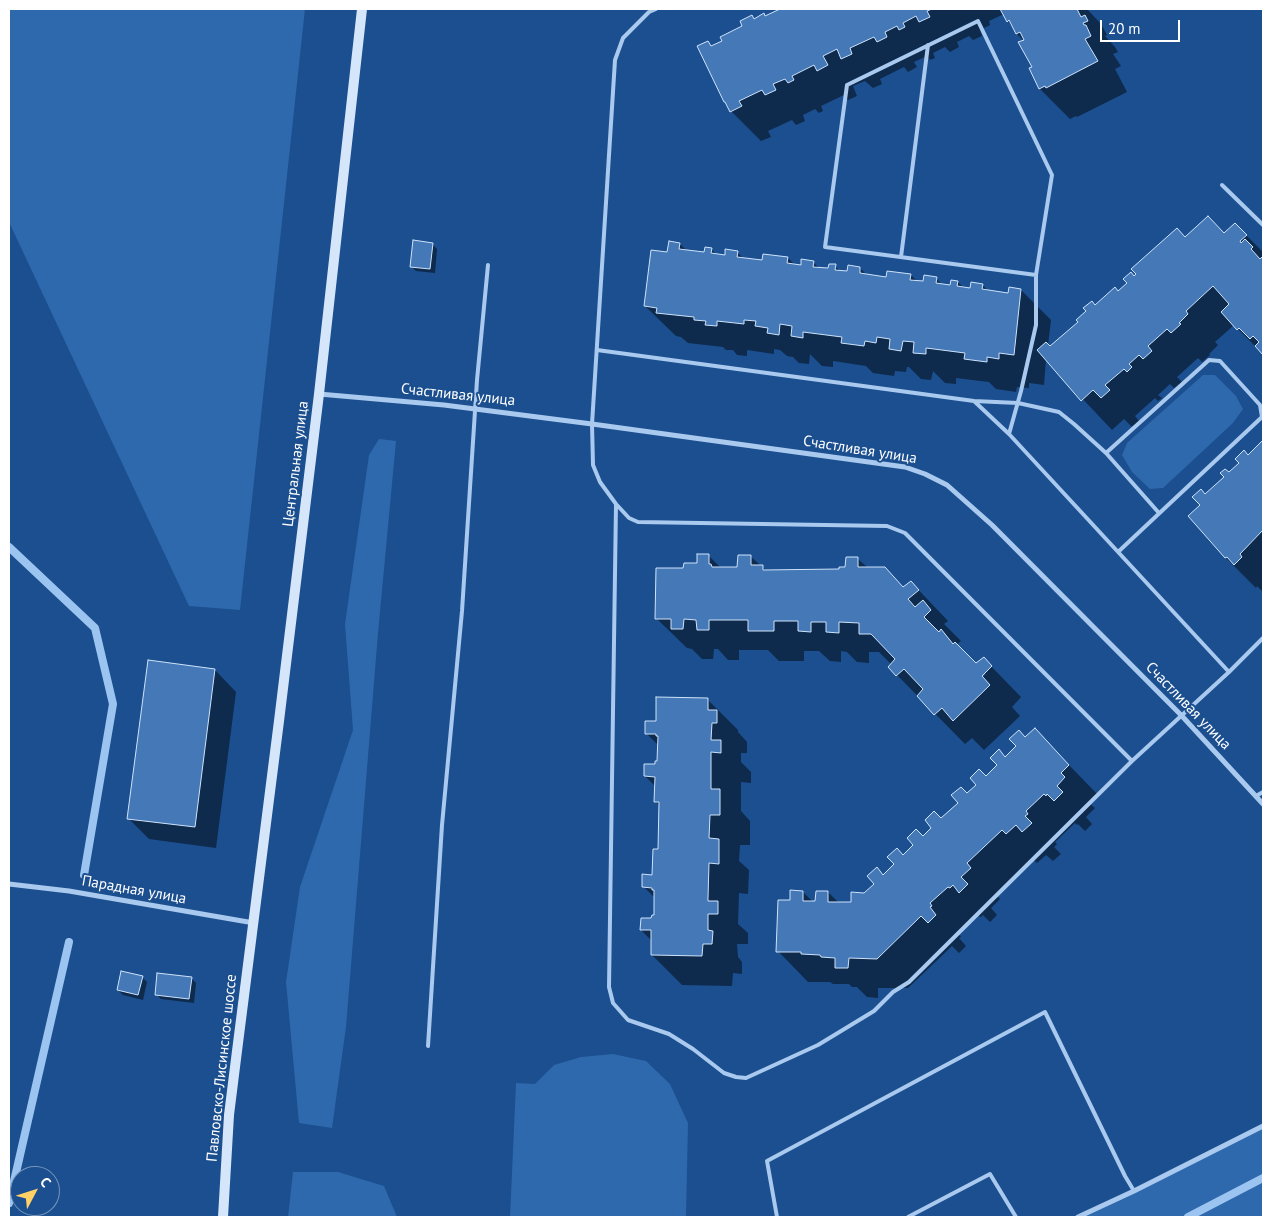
<!DOCTYPE html>
<html>
<head>
<meta charset="utf-8">
<style>
  body { margin:0 }
  #map { position:relative; width:1272px; height:1226px; overflow:hidden; background:#1b4f8f; font-family:"PT Sans",sans-serif }
  canvas { display:block }
  .frame { position:absolute; inset:0; border:10px solid #fff; pointer-events:none }
  .north { position:absolute; left:10px; top:1166px; width:50px; height:50px; box-sizing:border-box; background:#1b4f8f; border:1px solid #7695bc; border-radius:50%; rotate:50deg; font-size:14px; font-weight:700; line-height:20px; text-align:center; color:#fff }
  .north::after { content:''; display:block; margin:auto; width:18px; height:22px; background:#ffd166; clip-path:polygon(50% 0,100% 100%,50% 72%,0 100%) }
  .scale { position:absolute; left:1100px; top:20px; width:80px; height:22px; box-sizing:border-box; border:2px solid #fff; border-top:0; padding-left:6px; font-size:15px; line-height:18px; white-space:nowrap; color:#fff; -webkit-text-stroke:4px #1b4f8f; paint-order:stroke }
</style>
</head>
<body>
<div id="map">
<canvas width="1272" height="1226"></canvas>
<div class="frame"></div>
<div class="north">С</div>
<div class="scale">20 m</div>
</div>
<script>
const ctx = document.querySelector('canvas').getContext('2d');
ctx.lineJoin = 'round';
function fill(path, color) { ctx.fillStyle = color; ctx.fill(path, 'evenodd'); }
const poly = rows => new Path2D(rows.map(r => 'M' + r).join(''));
function trace(path, color, width, dash) { ctx.strokeStyle = color; ctx.lineWidth = width; ctx.lineCap = dash ? 'butt' : 'round'; ctx.setLineDash(dash || []); ctx.stroke(path); }
function label(font, color, halo, rows, align = 'center') {
  ctx.font = font + ' "PT Sans",sans-serif'; ctx.lineWidth = 4; ctx.setLineDash([]); ctx.textBaseline = 'middle'; ctx.strokeStyle = halo; ctx.fillStyle = color; for (const [text, x, y, turn = 0] of rows) {
    ctx.save(); ctx.translate(x, y); ctx.rotate((+turn || 0) * Math.PI / 180); ctx.textAlign = isNaN(turn) ? turn : align; if (halo) ctx.strokeText(text, 0, 0); ctx.fillText(text, 0, 0); ctx.restore();
  }
}
fill(poly([
  [9,9,305,9,240,610,189,606,9,222],
  [1203,375,1215,375,1236,396,1243,409,1233,423,1163,488,1150,489,1132,472,1122,455,1127,443],
  [379,439,396,441,378,633,346,1027,332,1128,299,1123,286,982,300,887,353,730,345,624,369,455],
  [613,1054,646,1061,670,1084,688,1123,686,1217,510,1217,516,1083,535,1084,554,1065,581,1057],
  [1263,1126,1263,1217,1078,1217],
  [293,1172,338,1172,384,1186,397,1217,288,1217]
]), '#2e69ad');
fill(poly([
  [782,9,1087,9,1101,24,1107,35,1105,36,1115,47,1118,52,1113,54,1121,66,1115,69,1127,92,1077,117,1076,116,1070,119,1040,89,1030,69,1034,67,1024,41,1017,34,1004,14,989,21,990,25,980,30,982,36,973,40,969,36,957,42,959,47,950,52,945,47,933,53,935,58,930,60,927,56,914,62,917,67,908,72,904,67,880,79,882,84,873,88,865,81,853,86,857,96,848,100,844,95,821,106,823,111,819,113,815,109,803,115,805,121,796,125,792,120,768,131,771,137,761,141,731,111,725,102,708,43,712,47,723,42,744,26,751,16,755,19,766,17],
  [1235,224,1263,252,1263,354,1234,325,1215,342,1218,345,1209,354,1210,355,1202,362,1198,358,1177,377,1182,382,1174,388,1170,384,1158,395,1162,398,1158,401,1155,398,1135,416,1139,421,1132,427,1124,419,1112,430,1046,360,1044,385,1029,383,1029,388,1017,387,1016,392,996,389,989,382,956,378,956,384,945,383,933,371,931,380,921,379,909,367,907,367,906,372,895,371,894,376,873,373,866,366,833,361,833,367,822,366,810,354,809,364,799,363,793,357,787,356,780,350,774,349,774,354,747,350,747,356,737,355,733,350,726,350,723,347,688,343,681,337,676,336,645,306,668,254,680,244,687,251,705,253,711,249,717,255,726,256,737,252,744,259,763,261,788,258,795,265,802,266,813,262,820,269,829,270,835,266,841,272,848,272,860,268,867,275,887,278,911,275,918,282,924,283,936,278,943,286,951,287,958,282,964,288,971,289,982,285,989,291,1009,294,1021,290,1051,320,1048,345,1050,347,1095,306,1118,292,1134,277,1185,238,1225,234],
  [432,244,437,249,435,273,416,271,411,266],
  [1263,442,1263,592,1257,586,1256,588,1226,558,1189,516,1201,505,1205,495],
  [709,556,721,568,738,568,750,556,767,571,841,571,846,568,857,558,868,568,904,588,911,582,948,621,944,624,961,641,956,645,976,665,984,659,1021,697,1012,707,1020,716,984,750,972,738,965,744,897,675,889,667,892,665,879,652,869,652,869,663,857,662,847,652,841,651,841,662,830,661,819,651,804,651,804,661,779,661,768,650,739,650,739,660,728,660,718,649,714,649,713,659,702,659,692,649,687,648,656,618,684,569,698,565],
  [984,673,986,674,979,681],
  [215,670,236,692,216,848,149,839,128,818],
  [707,699,738,730,738,732,747,742,747,753,741,753,741,762,751,772,751,783,741,782,741,811,750,821,750,845,740,845,739,861,749,870,748,894,739,893,738,924,748,933,748,944,737,944,738,957,742,962,742,974,733,973,732,986,682,985,652,955,652,941,641,930,655,917,656,899,643,886,654,876,659,850,660,806,656,802,656,787,645,776,659,762,659,746,646,733,658,723],
  [1035,730,1099,796,1090,804,1095,808,1086,817,1092,824,1085,831,1078,824,1077,825,1075,823,1055,842,1057,844,1054,847,1061,854,1053,861,1046,855,1037,863,1034,860,996,894,1000,899,991,908,997,915,990,922,983,915,981,917,978,916,959,934,961,937,959,938,966,946,959,953,952,946,908,988,878,988,878,998,867,997,857,987,852,987,849,984,833,984,830,982,808,982,778,951,792,902,803,892,813,902,828,892,839,903,852,904,904,856],
  [142,977,147,982,143,1000,123,995,118,990],
  [191,978,196,983,194,1003,161,999,156,994]
]), '#0007');
trace(poly([
  [9,547,95,628,113,704,84,875],
  [9,1203,69,942],
  [1188,1217,1263,1178]
]), '#9cc4f0', 8);
const building = poly([
  [780,9,932,9,927,11,930,17,919,22,916,16,903,23,905,27,899,30,897,26,885,32,887,37,877,42,874,37,850,48,852,54,841,59,837,49,823,56,828,65,817,71,814,65,792,76,794,80,788,83,785,79,773,84,776,90,765,95,762,90,739,101,742,106,730,112,725,102,724,102,697,46,708,41,711,46,722,41,720,37,742,26,740,21,752,15,754,19,764,13,765,16,780,9],
  [1000,9,1077,9,1081,17,1085,15,1088,21,1083,23,1084,25,1086,25,1091,36,1085,39,1098,61,1046,88,1045,86,1039,89,1029,68,1032,67,1018,42,1024,40,1020,32,1016,34,1009,20,1007,22,1000,9],
  [1208,216,1224,233,1235,223,1247,235,1240,241,1241,243,1245,239,1253,247,1251,249,1260,259,1263,256,1263,355,1255,346,1259,342,1253,336,1250,339,1239,328,1237,330,1221,312,1229,304,1213,286,1186,311,1188,314,1179,323,1181,324,1171,333,1167,329,1148,346,1152,351,1143,359,1139,355,1129,364,1132,367,1127,372,1124,369,1105,385,1110,390,1101,398,1093,390,1081,401,1037,350,1046,342,1050,346,1078,322,1076,320,1086,311,1083,308,1092,301,1095,305,1115,287,1118,291,1127,283,1123,279,1131,272,1134,276,1136,274,1131,269,1177,228,1185,237,1208,216],
  [413,240,433,243,430,269,410,267,413,240],
  [669,241,680,243,679,249,704,252,705,247,712,248,711,253,725,255,725,249,738,251,737,257,762,260,763,254,788,257,787,263,801,265,801,259,814,261,813,267,828,268,829,264,836,264,835,270,847,271,848,265,860,267,860,273,886,277,887,271,911,274,910,280,923,281,924,275,937,277,936,283,950,285,951,280,958,281,957,286,970,288,971,282,983,284,982,289,1008,293,1009,287,1021,289,1014,355,999,353,999,359,987,357,987,362,964,359,965,353,926,348,926,354,913,353,914,342,903,341,901,351,889,349,890,339,877,337,876,343,865,341,864,346,841,343,842,337,803,332,803,338,791,336,792,326,780,324,779,335,767,333,768,328,755,326,756,321,744,320,744,324,717,321,717,326,705,325,706,321,694,320,694,317,656,313,657,308,644,306,651,250,667,252,669,241],
  [1263,440,1263,530,1240,554,1242,557,1234,565,1227,557,1225,558,1188,516,1200,505,1192,497,1201,489,1205,494,1224,477,1220,473,1225,469,1229,472,1239,463,1235,459,1244,450,1248,455,1263,440],
  [697,554,709,554,709,564,711,564,712,567,737,567,738,555,751,555,751,565,763,565,763,570,839,569,839,567,845,567,846,557,858,557,858,567,885,567,903,587,911,581,919,590,908,599,915,607,923,600,931,610,924,617,939,632,941,629,953,644,955,642,976,663,984,657,992,666,982,676,990,685,953,721,942,708,934,715,917,696,923,689,904,669,896,676,888,667,895,659,871,634,859,634,859,623,839,622,839,633,826,632,826,622,811,622,811,632,798,631,798,621,774,621,774,631,748,631,748,620,709,620,709,630,697,630,696,620,684,619,683,629,671,629,671,619,655,619,656,568,683,568,684,563,697,563,697,554],
  [148,660,215,669,195,827,127,819,148,660],
  [656,697,708,698,708,710,717,710,717,723,712,723,711,740,721,740,721,753,711,752,711,789,720,789,720,815,710,815,709,838,719,839,719,864,709,863,708,898,708,901,718,901,718,914,708,914,708,930,713,931,712,944,703,944,702,956,651,955,651,930,640,930,641,918,651,918,652,915,654,915,654,890,652,890,652,888,642,887,642,874,652,875,653,849,658,849,659,802,654,802,655,777,644,776,644,764,655,764,655,761,657,761,658,736,656,736,656,734,645,734,645,721,656,721,656,697],
  [1035,728,1069,765,1061,773,1065,777,1057,786,1063,792,1054,801,1047,794,1046,796,1044,794,1026,811,1028,814,1025,816,1032,823,1022,832,1016,825,1006,834,1002,830,967,863,971,868,961,877,968,884,959,893,953,885,950,888,948,887,930,903,932,906,930,907,936,915,928,923,921,916,877,959,849,958,848,968,835,968,835,958,821,957,820,955,801,954,801,952,776,952,778,900,790,900,790,890,803,891,803,901,815,901,816,891,828,891,828,902,851,902,851,892,864,893,874,884,867,876,877,867,883,875,894,864,887,857,897,848,903,855,913,845,907,838,916,829,923,836,931,828,925,820,934,811,941,818,958,803,951,795,961,787,967,793,976,785,970,778,979,769,986,776,997,765,990,758,999,749,1005,757,1016,746,1009,739,1019,730,1025,737,1035,728],
  [121,971,143,976,138,995,117,990,121,971],
  [157,973,192,977,189,999,155,995,157,973]
]);
fill(building, '#4478b7');
trace(building, '#cfe3fa', 1);
trace(poly([
  [656,9,649,12,623,38,615,60,592,424,593,465,600,482,616,504,629,518,638,522,887,526,905,533,1132,761],
  [1222,185,1263,225],
  [901,257,928,45],
  [597,350,974,401,1018,403,1059,412,1074,424,1106,453],
  [1009,434,1021,391,1036,325,1036,275,1052,175,978,21,847,85,825,247,1036,275],
  [616,504,609,987,613,1003,628,1020,669,1034,693,1049,724,1073,736,1077,746,1078,818,1045,874,1011,893,992,909,982,1132,761,1229,672,1009,434,974,401],
  [1118,552,1262,417,1260,405,1220,361,1209,360,1106,453,1159,513],
  [1229,672,1263,638],
  [1256,796,1263,792],
  [428,1046,442,825,462,611,477,380,488,265],
  [777,1217,767,1161,1045,1012,1125,1176,1134,1191],
  [908,1217,990,1174,1016,1217]
]), '#a9c9ee', 4);
trace(poly([
  [319,394,444,405,592,424,905,467,925,474,947,485,992,525,1181,715,1263,804],
  [9,884,69,891,254,923],
  [1078,1217,1134,1191,1263,1126]
]), '#a9c9ee', 5);
trace(poly([
  [223,1217,229,1115,237,1051,279,721,319,394,362,9]
]), '#d6e6fa', 10);
label('15px', '#fff', '#1b4f8f', [
  ["Счастливая улица",458,395,6],
  ["Счастливая улица",860,450,9],
  ["Центральная улица",296,464,-83],
  ["Счастливая улица",1188,706,46],
  ["Парадная улица",134,890,10],
  ["Павловско-Лисинское шоссе",222,1068,-84]
]);
</script>
</body>
</html>
